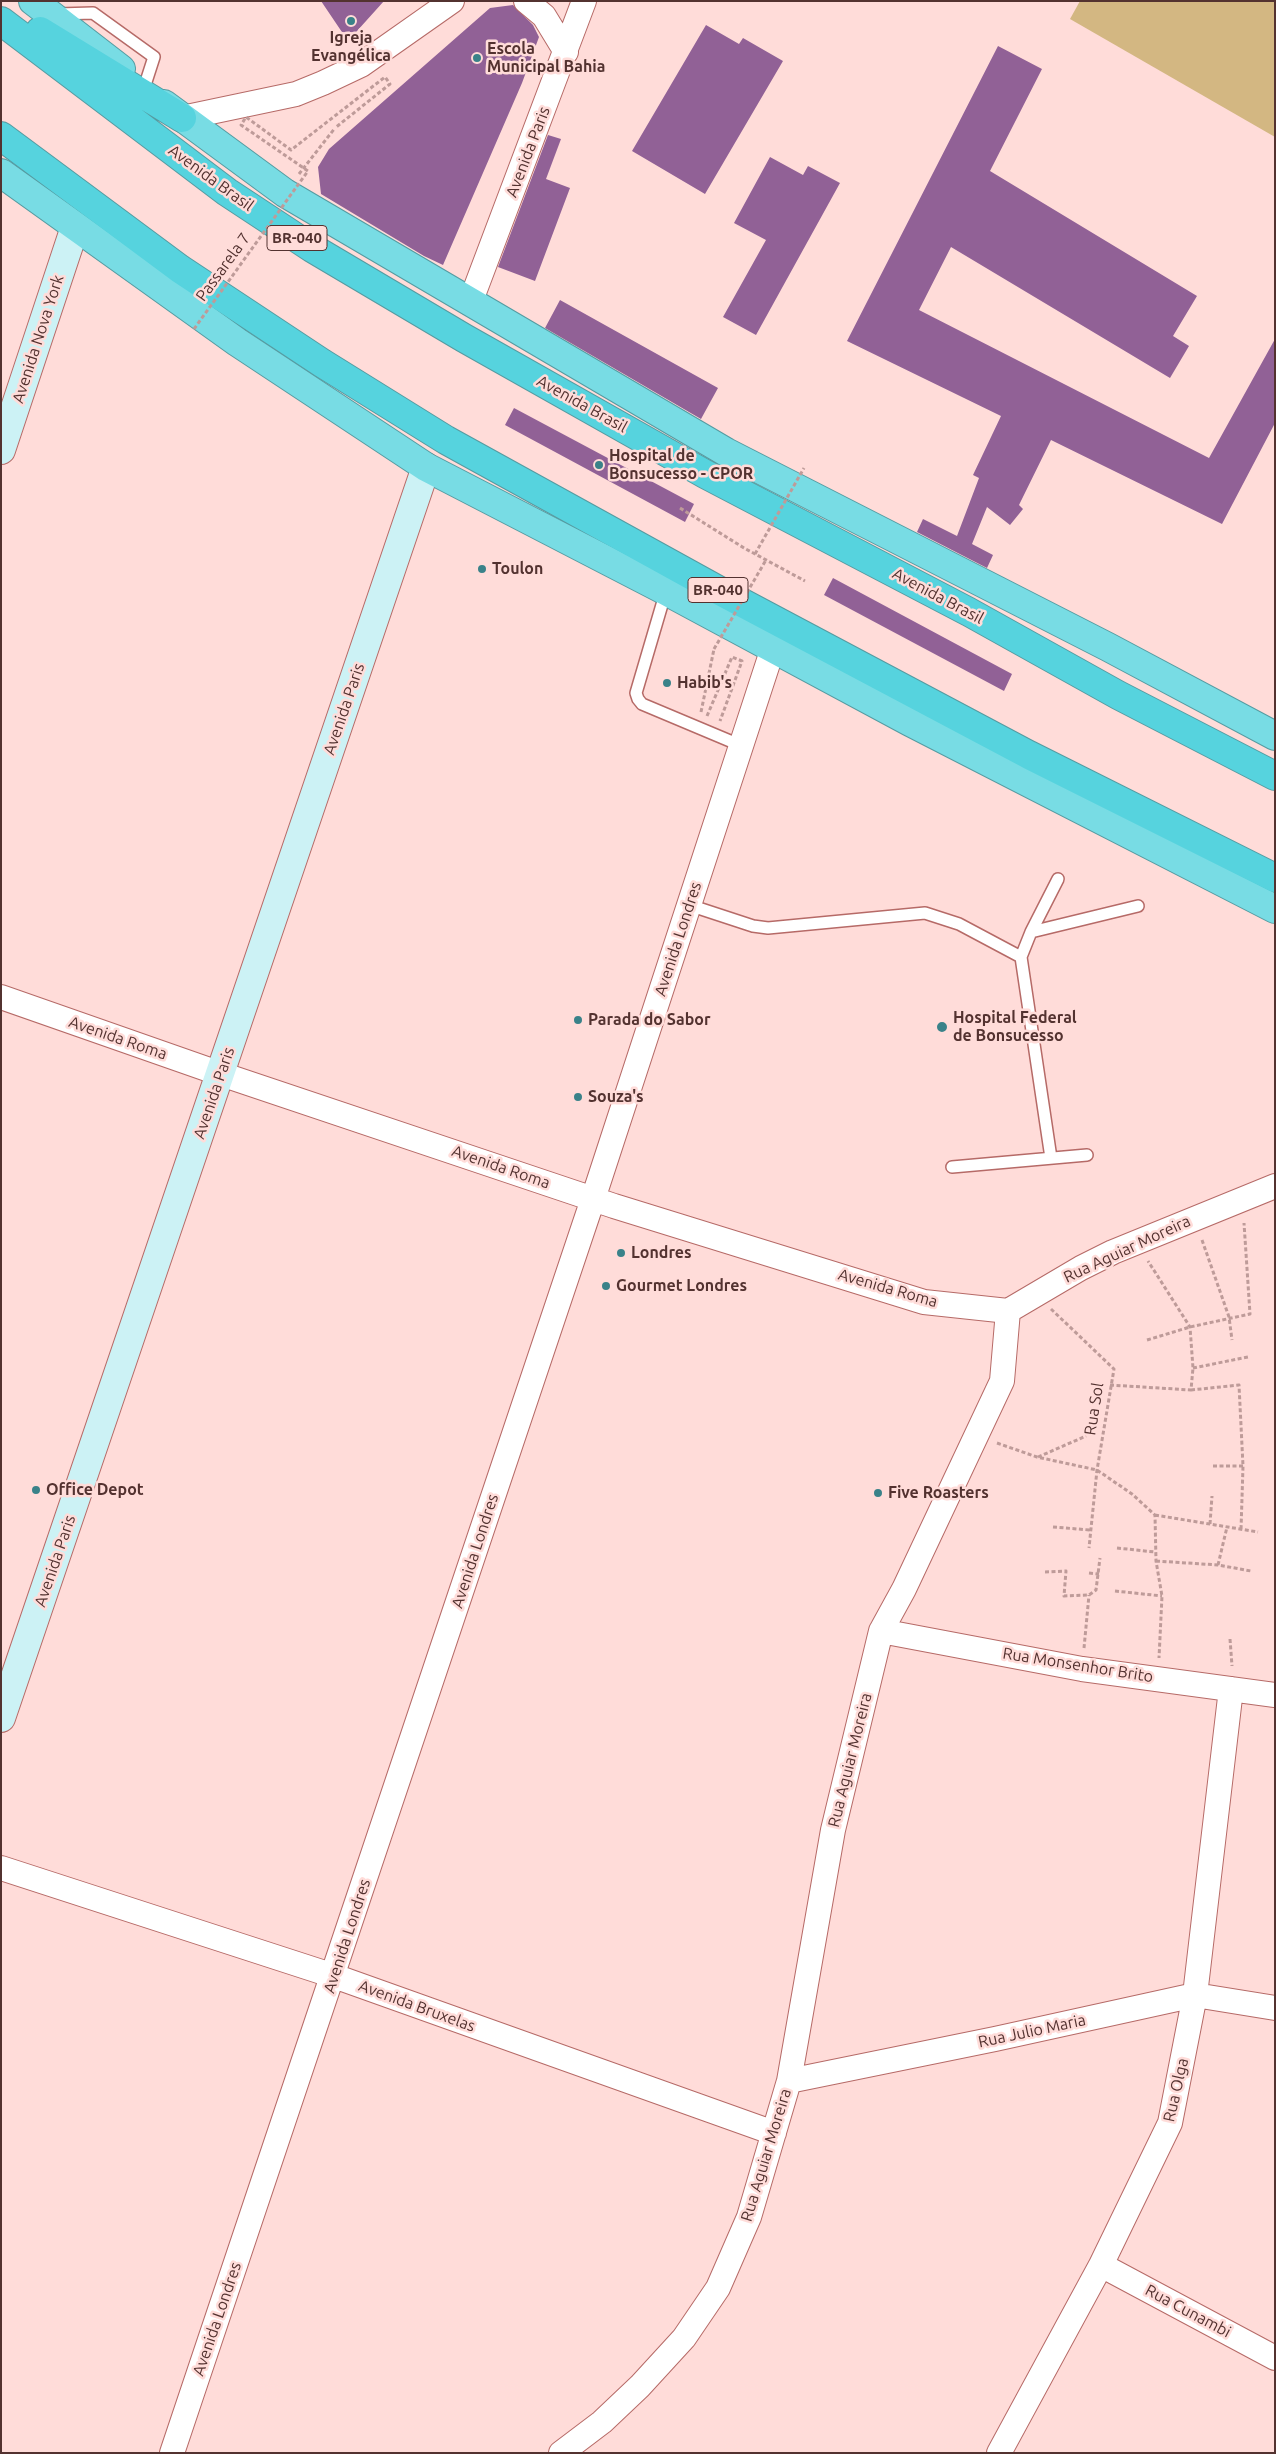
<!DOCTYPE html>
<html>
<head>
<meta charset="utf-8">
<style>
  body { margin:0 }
  #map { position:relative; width:1276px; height:2454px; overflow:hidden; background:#ffdcd9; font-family:Ubuntu,sans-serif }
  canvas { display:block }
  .frame { position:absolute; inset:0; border:2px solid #533230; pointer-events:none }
</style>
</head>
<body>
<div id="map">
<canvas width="1276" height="2454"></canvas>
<div class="frame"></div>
</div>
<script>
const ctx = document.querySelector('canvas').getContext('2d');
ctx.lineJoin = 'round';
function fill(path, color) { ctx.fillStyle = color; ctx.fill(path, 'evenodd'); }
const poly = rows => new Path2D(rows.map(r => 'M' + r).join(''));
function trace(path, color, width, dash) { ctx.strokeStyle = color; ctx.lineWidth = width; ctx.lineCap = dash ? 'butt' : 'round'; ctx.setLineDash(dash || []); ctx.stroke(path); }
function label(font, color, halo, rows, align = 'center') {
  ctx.font = font + ' Ubuntu,sans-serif'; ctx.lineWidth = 5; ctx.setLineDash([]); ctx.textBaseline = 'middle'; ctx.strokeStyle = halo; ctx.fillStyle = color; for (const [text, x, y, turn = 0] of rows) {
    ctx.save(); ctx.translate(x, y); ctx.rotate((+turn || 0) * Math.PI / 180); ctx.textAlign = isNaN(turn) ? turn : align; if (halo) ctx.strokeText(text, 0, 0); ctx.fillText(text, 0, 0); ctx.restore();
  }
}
fill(poly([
  [1080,1,1275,1,1275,137,1070,19]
]), '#d3b782');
fill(poly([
  [321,1,384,1,348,41],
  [513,5,533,25,539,37,522,83,443,265,424,256,321,194,318,167,329,149,490,8],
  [706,25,739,44,743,38,783,61,705,194,632,151],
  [998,46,1042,69,990,171,1197,296,1173,336,1189,346,1170,378,951,247,919,310,1209,458,1275,339,1275,423,1222,524,1051,440,1019,505,1023,509,1010,525,987,507,972,544,993,555,987,568,917,532,923,519,957,536,979,478,973,475,1001,416,847,341],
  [548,135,561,139,546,179,570,188,535,281,498,267],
  [770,157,803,175,808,166,840,183,756,335,723,317,766,240,734,223],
  [560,300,718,388,701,419,545,328],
  [514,408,694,504,685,522,505,425],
  [833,578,1012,674,1004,691,824,595]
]), '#916196');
const service = poly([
  [58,14,93,13,154,57,144,88],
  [666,591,636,693,638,699,642,704,742,746],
  [689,905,753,926,768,928,925,913,959,924,1021,957],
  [1031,932,1138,906],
  [1051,1158,1021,957,1031,932,1058,879],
  [952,1167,1087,1155]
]);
const minor = poly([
  [526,1,544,16,566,52],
  [182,118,296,94,323,83,361,65,452,1],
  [470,303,584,1],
  [1,997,221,1074,614,1206,924,1302,1008,1311],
  [1008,1311,1081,1268,1113,1252,1275,1186],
  [881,1631,1082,1669,1275,1695],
  [1,1868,334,1976,774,2133],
  [789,2081,995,2039,1195,1995,1275,2008],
  [1101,2265,1275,2358],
  [172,2453,593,1199,773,648],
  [561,2453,602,2422,640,2386,684,2338,718,2288,749,2217,789,2081,833,1830,881,1631,904,1589,1002,1381,1008,1311],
  [999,2453,1101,2265,1170,2123,1195,1995,1231,1689]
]);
const secondary = poly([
  [1,450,75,227],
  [1,1718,426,467]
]);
const trunk = poly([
  [33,1,121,69],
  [164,104,285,193,726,452,1108,647,1275,736],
  [1,173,237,342,426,467,666,591,910,722,1275,909]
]);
const motorway = poly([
  [1,21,227,192,312,248,464,338,705,474,969,612,1118,695,1275,776],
  [40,31,182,118],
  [1,136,180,269,322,363,446,440,718,590,1029,755,1275,878]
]);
trace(service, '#b66a67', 14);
trace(minor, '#b66a67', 26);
trace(secondary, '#b66a67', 30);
trace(trunk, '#559ba1', 30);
trace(motorway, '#559ba1', 30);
trace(poly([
  [299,174,335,128],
  [680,508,744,548,805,581],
  [701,712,714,649],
  [707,716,732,657,742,661,720,721],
  [1202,1240,1229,1317,1232,1340],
  [1051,1309,1114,1369,1097,1470,1089,1548],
  [1147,1340,1190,1327,1250,1314,1244,1223],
  [1193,1368,1248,1357],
  [1110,1385,1191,1390,1193,1368,1190,1327,1148,1261],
  [1191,1390,1239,1385,1243,1466,1241,1530],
  [997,1443,1037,1457,1097,1470,1132,1494,1155,1515,1156,1561,1162,1596,1159,1658],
  [1038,1457,1086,1436],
  [1213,1466,1243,1466],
  [1155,1515,1258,1532],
  [1210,1524,1212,1496],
  [1053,1527,1090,1530],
  [1117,1548,1155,1552],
  [1156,1561,1218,1565,1251,1571],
  [1218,1565,1227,1527],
  [1045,1572,1066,1571,1064,1596,1089,1595,1096,1590,1100,1558],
  [1089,1573,1099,1574],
  [1115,1591,1162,1596],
  [1230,1639,1232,1666],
  [1084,1648,1089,1595]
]), '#be9b99', 3, [4, 2.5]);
trace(service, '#fff', 11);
trace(minor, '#fff', 24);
trace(secondary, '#ccf2f5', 28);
trace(trunk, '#78dce4', 28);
trace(motorway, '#56d3de', 28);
trace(poly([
  [194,329,308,171,241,125,246,117,291,150,385,77,390,84,335,128],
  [755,554,804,468],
  [714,649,766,560]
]), '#be9b99', 3, [4, 2.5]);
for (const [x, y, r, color] of [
  [351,21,5,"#3a8289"],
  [477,58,5,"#3a8289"],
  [599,465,5,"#3a8289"],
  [482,569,5,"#3a8289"],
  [667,683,5,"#3a8289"],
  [578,1020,5,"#3a8289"],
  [942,1027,6,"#3a8289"],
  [578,1097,5,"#3a8289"],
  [621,1253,5,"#3a8289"],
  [606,1286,5,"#3a8289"],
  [36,1490,5,"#3a8289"],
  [878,1493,5,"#3a8289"]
]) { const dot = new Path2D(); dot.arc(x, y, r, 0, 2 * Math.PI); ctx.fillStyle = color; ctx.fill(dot); trace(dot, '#ffdcd9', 2); }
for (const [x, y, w] of [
  [297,238,60],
  [718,590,60]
]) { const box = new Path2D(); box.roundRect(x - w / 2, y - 12.5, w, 25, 4); ctx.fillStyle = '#ffdcd9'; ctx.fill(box); trace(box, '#533230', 1); }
label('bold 15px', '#533230', null, [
  ["BR-040",297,238],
  ["BR-040",718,590]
]);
label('bold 16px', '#533230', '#ffdcd9', [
  ["Igreja",351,38,"center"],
  ["Evangélica",351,56,"center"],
  ["Escola",487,49],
  ["Municipal Bahia",487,67],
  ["Hospital de",609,456],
  ["Bonsucesso - CPOR",609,474],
  ["Toulon",492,569],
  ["Habib's",677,683],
  ["Hospital Federal",953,1018],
  ["de Bonsucesso",953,1036],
  ["Parada do Sabor",588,1020],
  ["Souza's",588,1097],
  ["Londres",631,1253],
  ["Gourmet Londres",616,1286],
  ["Office Depot",46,1490],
  ["Five Roasters",888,1493]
], 'left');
label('16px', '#533230', '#ffdcd9', [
  ["Avenida Paris",528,152,-69],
  ["Avenida Brasil",211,178,36],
  ["Passarela 7",223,267,-54],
  ["Avenida Nova York",38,339,-72],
  ["Avenida Brasil",582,404,29],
  ["Avenida Brasil",938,596,28],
  ["Avenida Paris",344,709,-71],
  ["Avenida Londres",678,939,-72],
  ["Avenida Roma",118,1038,19],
  ["Avenida Paris",214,1093,-71],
  ["Avenida Roma",501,1167,19],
  ["Rua Aguiar Moreira",1127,1249,-25],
  ["Avenida Roma",888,1288,16],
  ["Rua Sol",1094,1409,-81],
  ["Avenida Londres",475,1551,-72],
  ["Avenida Paris",55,1561,-71],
  ["Rua Monsenhor Brito",1078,1665,9],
  ["Rua Aguiar Moreira",850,1760,-76],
  ["Avenida Londres",347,1936,-72],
  ["Avenida Bruxelas",417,2006,20],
  ["Rua Julio Maria",1032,2031,-12],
  ["Rua Olga",1176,2090,-77],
  ["Rua Aguiar Moreira",766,2155,-73],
  ["Rua Cunambi",1188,2311,28],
  ["Avenida Londres",217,2319,-71]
]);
</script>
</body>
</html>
